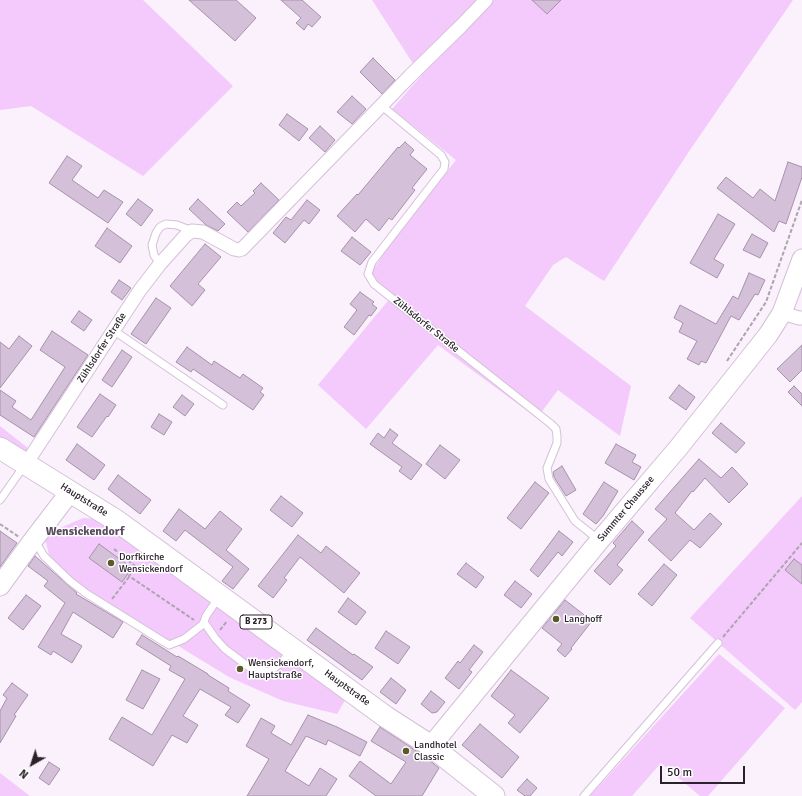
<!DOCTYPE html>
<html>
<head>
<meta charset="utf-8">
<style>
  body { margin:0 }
  #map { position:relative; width:802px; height:796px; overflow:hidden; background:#faf1fc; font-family:Signika,sans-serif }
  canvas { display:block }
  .north { position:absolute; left:12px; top:744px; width:40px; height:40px; -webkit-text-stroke:3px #fff; paint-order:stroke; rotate:219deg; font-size:11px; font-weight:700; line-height:16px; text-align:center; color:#2a212b }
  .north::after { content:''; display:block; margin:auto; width:14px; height:18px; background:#2a212b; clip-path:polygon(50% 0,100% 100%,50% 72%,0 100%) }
  .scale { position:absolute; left:660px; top:766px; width:85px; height:18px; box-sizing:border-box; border:2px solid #2a212b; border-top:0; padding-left:5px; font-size:12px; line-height:14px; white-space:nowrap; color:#2a212b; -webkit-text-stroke:3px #fff; paint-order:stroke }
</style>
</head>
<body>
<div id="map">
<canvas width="802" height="796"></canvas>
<div class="north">N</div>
<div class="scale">50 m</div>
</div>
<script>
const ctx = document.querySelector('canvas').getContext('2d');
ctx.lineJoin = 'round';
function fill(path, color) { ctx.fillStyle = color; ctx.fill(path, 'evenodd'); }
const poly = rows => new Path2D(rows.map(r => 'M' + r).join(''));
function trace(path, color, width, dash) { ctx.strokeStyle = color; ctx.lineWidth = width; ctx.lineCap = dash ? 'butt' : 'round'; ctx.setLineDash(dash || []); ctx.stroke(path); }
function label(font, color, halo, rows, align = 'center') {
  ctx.font = font + ' Signika,sans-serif'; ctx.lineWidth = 3; ctx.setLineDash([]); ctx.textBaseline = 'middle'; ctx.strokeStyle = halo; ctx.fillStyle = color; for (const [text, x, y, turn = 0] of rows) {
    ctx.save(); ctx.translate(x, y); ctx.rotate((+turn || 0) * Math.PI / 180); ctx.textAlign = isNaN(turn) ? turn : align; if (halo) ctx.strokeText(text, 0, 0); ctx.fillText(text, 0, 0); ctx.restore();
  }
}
fill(poly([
  [0,0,143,0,233,86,143,176,31,106,0,110],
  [372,0,793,0,692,147,604,281,566,257,553,265,525,306,631,386,620,436,558,390,537,418,438,345,366,429,318,385,392,296,370,275,387,248,456,160,392,109,421,76],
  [0,426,33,452,28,455,0,442],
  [802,496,802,702,795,710,690,618],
  [83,518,100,519,347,697,337,714,283,701,229,677,113,606,71,579,49,555,45,539,60,528],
  [719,654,785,708,708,796,700,796,661,763,632,796,590,796],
  [0,773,30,796,0,796]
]), '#f3cafb');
const building = poly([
  [189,0,236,0,256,18,235,41,189,0],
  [281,0,302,0,321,17,312,27,308,24,304,30,296,23,301,18,281,0],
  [532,0,561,0,547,14,532,0],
  [373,58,395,80,382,94,360,72,373,58],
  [352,96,366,109,352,124,337,112,352,96],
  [287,114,308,129,299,141,279,125,287,114],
  [320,126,335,140,325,152,309,138,320,126],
  [405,142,414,150,410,155,427,169,412,188,415,190,392,220,389,218,379,231,366,219,355,232,337,216,357,194,358,195,398,147,399,148,405,142],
  [67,156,82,166,72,180,98,198,104,190,123,202,108,223,49,183,67,156],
  [788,162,802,167,802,177,786,224,779,221,774,232,717,188,726,177,753,198,760,189,775,201,788,162],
  [261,183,279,200,248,232,227,212,237,202,241,206,255,193,253,191,261,183],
  [138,199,153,210,141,226,126,214,138,199],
  [198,199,225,224,218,231,206,225,189,209,198,199],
  [307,200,320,210,309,224,304,220,285,243,273,233,286,217,291,220,307,200],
  [718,214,735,224,714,259,724,265,717,278,690,263,718,214],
  [107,228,132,246,120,263,95,246,107,228],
  [752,234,768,243,760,258,743,250,752,234],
  [352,237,371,252,360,265,341,251,352,237],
  [205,244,221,257,198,284,205,290,192,306,170,286,205,244],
  [749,273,765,280,758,295,755,294,739,320,731,316,706,363,701,361,699,365,687,359,697,341,679,332,683,323,674,318,680,305,716,324,733,296,738,299,749,273],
  [119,280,131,288,122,300,111,292,119,280],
  [360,292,374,302,372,304,377,308,371,316,369,315,354,335,344,327,357,310,350,304,360,292],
  [156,298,171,308,146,344,131,334,156,298],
  [79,311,92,320,84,331,71,322,79,311],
  [52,331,88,355,34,437,0,415,0,390,16,401,12,407,31,420,65,367,40,350,52,331],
  [19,336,32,346,0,388,0,342,9,349,19,336],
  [802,345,802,370,790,382,777,369,802,345],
  [187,347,212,365,214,361,240,378,243,374,263,388,260,392,264,395,253,410,193,369,191,372,176,362,187,347],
  [122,350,132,357,112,387,102,380,122,350],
  [679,385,695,397,686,410,669,398,679,385],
  [794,386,802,394,802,406,788,392,794,386],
  [100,394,116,405,108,417,107,416,92,437,77,427,100,394],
  [182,395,194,404,185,416,173,407,182,395],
  [159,414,172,422,164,435,151,427,159,414],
  [721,423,745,443,736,453,712,433,721,423],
  [390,429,398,435,392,443,422,465,411,480,399,471,402,467,370,444,378,433,384,438,390,429],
  [77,444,105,465,94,480,66,460,77,444],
  [616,444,636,455,632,462,641,467,634,480,605,463,616,444],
  [440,445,460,460,445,479,426,464,440,445],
  [699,459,721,478,732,467,748,484,729,503,705,478,693,492,692,491,675,513,694,530,710,513,722,524,700,548,690,540,671,561,648,540,667,519,655,509,699,459],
  [562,466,576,490,566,496,554,477,553,472,562,466],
  [118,475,151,500,140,514,108,489,118,475],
  [535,482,549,493,521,529,507,518,535,482],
  [604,482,618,491,603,516,596,524,583,514,604,482],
  [281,496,303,513,292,527,270,510,281,496],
  [179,509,205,529,220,511,242,529,226,550,249,569,233,589,222,581,233,567,185,530,176,541,163,531,179,509],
  [632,521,644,532,617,565,623,570,610,585,594,571,616,546,613,543,632,521],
  [0,531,17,543,0,567,0,531],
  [559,531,573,542,562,556,558,552,538,577,530,570,559,531],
  [298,535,321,553,326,546,360,573,344,593,300,557,284,578,287,580,273,598,258,586,298,535],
  [99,544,132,568,122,582,89,558,99,544],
  [35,556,77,593,76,594,123,622,113,638,73,612,61,634,82,646,72,663,53,651,51,655,38,647,65,603,44,586,48,581,28,566,35,556],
  [794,559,802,565,802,584,785,570,794,559],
  [466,563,484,577,476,588,457,574,466,563],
  [664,564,677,575,652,606,638,594,664,564],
  [515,581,532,594,521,608,504,595,515,581],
  [26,595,41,606,23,630,8,618,26,595],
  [348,598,366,612,356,625,338,612,348,598],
  [565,600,592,621,571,648,572,649,565,657,557,650,562,644,542,628,565,600],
  [316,628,353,655,354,654,373,667,362,680,307,640,316,628],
  [386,631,410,647,398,664,375,648,386,631],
  [142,635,177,657,178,656,208,674,208,675,229,688,228,691,250,705,238,723,225,715,231,707,200,689,183,716,198,725,187,743,172,735,153,766,109,739,122,717,152,735,185,679,169,670,171,666,136,644,142,635],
  [474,645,483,652,469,670,472,672,459,689,445,678,458,661,460,663,474,645],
  [142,670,160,679,143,709,126,700,142,670],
  [511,670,549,698,520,733,508,723,515,715,491,696,511,670],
  [391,678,406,690,396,704,380,692,391,678],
  [12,683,28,695,14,715,16,716,0,743,0,711,7,698,3,695,12,683],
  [431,691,445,702,437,712,432,713,421,704,431,691],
  [308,715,337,727,367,742,360,756,328,740,326,745,306,736,285,771,309,786,320,768,337,779,326,796,247,796,269,759,246,746,261,718,275,726,271,733,291,745,308,715],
  [480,724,519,757,502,778,462,745,480,724],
  [380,727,424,756,439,768,422,796,376,796,349,776,360,761,391,784,406,762,371,741,380,727],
  [49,762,60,769,49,785,39,778,49,762],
  [527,779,537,788,530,796,525,796,517,790,527,779]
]);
fill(building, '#d5c0da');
trace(building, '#a691aa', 1);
const service = poly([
  [382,106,441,155,445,162,444,169,372,262,368,274,374,284,551,424,556,429,557,436,557,443,547,468,549,479,575,521,599,540],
  [160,264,154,255,152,245,156,233,160,227,166,224,177,225,192,231],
  [113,330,223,405],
  [0,500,24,466],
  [32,542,38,546,44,556,70,581,87,594,169,645,184,639,202,625,204,622],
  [219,597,206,616,204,622,215,638,225,649,249,667,269,672,282,662,291,650],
  [584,796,718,643]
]);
const minor = poly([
  [782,313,799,318,802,318],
  [26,464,140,290,160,264,186,235,192,231,203,232,234,249,239,250,242,249,410,76,461,26,486,0]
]);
const secondary = poly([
  [0,586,31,543,70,492],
  [431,746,600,540,679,447,768,335,782,313,802,259]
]);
const primary = poly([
  [0,448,117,521,386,717,431,746,494,796]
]);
trace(service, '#d5bfd9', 9);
trace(minor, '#d5bfd9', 15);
trace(secondary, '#d5bfd9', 21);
trace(primary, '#d5bfd9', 23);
trace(poly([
  [727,361,766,302,802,200],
  [0,524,19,537],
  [114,549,135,566,134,569,129,576,194,620],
  [112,599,129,577],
  [220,630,227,621],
  [723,637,802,543]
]), '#ada4af', 2, [4, 2]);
trace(service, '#fff', 7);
trace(minor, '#fff', 13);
trace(secondary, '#fff', 19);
trace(primary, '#fff', 21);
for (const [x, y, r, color] of [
  [111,563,4,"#595a28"],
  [556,619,4,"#595a28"],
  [240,669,4,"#595a28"],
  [406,751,4,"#595a28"]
]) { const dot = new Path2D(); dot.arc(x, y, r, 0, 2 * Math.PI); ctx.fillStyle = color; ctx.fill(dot); trace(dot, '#fff', 1.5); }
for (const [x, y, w] of [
  [256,622,32]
]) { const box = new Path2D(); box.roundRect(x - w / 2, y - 7, w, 14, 3); ctx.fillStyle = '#fff'; ctx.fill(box); trace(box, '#2a212b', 1); }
label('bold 9px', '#2a212b', null, [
  ["B 273",256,622]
]);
label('10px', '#2a212b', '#fff', [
  ["Zühlsdorfer Straße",426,325,39],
  ["Zühlsdorfer Straße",102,348,-57],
  ["Hauptstraße",84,500,32],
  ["Summter Chaussee",626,509,-50],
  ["Hauptstraße",347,688,36]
]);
label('10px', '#2a212b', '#fff', [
  ["Dorfkirche",119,557],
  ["Wensickendorf",119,569],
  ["Langhoff",564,619],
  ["Wensickendorf,",248,663],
  ["Hauptstraße",248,675],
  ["Landhotel",414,745],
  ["Classic",414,757]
], 'left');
label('bold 12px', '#5c4a60', '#fff', [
  ["Wensickendorf",85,532]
]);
</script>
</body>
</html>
